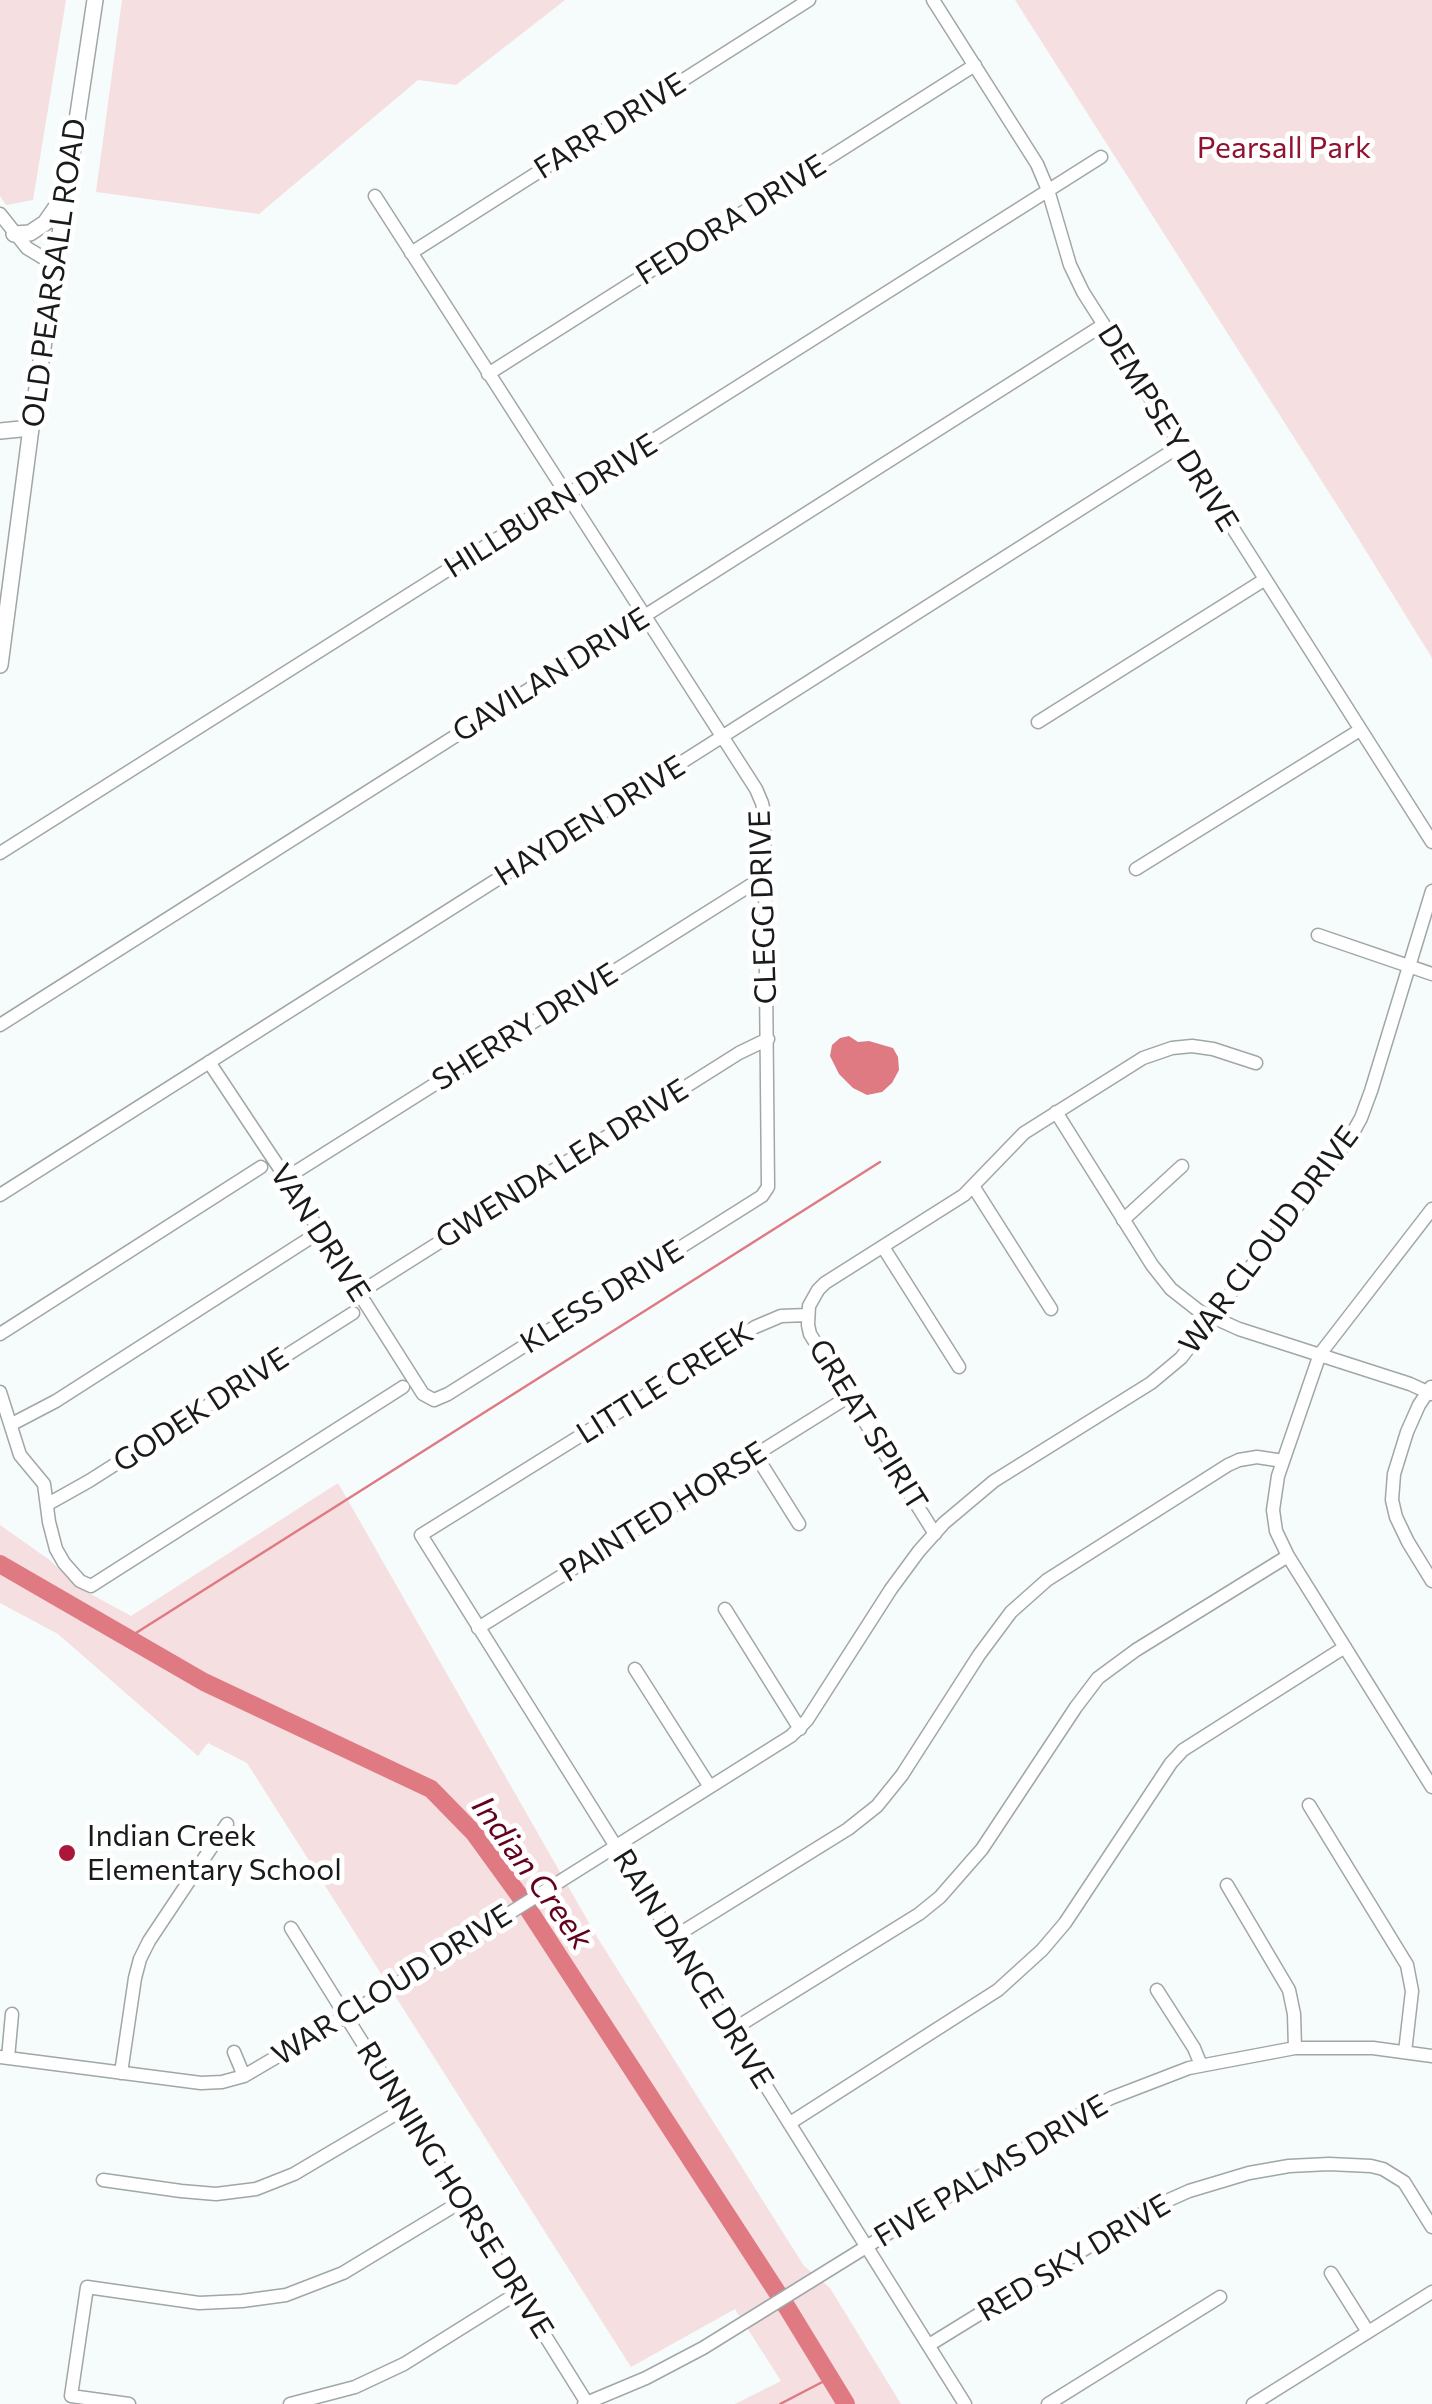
<!DOCTYPE html>
<html>
<head>
<meta charset="utf-8">
<style>
  body { margin:0 }
  canvas { display:block; background:#f6fbfc }
</style>
</head>
<body>
<canvas width="1432" height="2404"></canvas>
<script>
const ctx = document.querySelector('canvas').getContext('2d');
ctx.lineJoin = 'round';
function fill(path, color) { ctx.fillStyle = color; ctx.fill(path, 'evenodd'); }
const poly = rows => new Path2D(rows.map(r => 'M' + r).join(''));
function trace(path, color, width, dash) { ctx.strokeStyle = color; ctx.lineWidth = width; ctx.lineCap = dash ? 'butt' : 'round'; ctx.setLineDash(dash || []); ctx.stroke(path); }
function label(font, color, halo, rows, align = 'center') {
  ctx.font = font + ' Commissioner,sans-serif'; ctx.lineWidth = 10; ctx.setLineDash([]); ctx.textBaseline = 'middle'; ctx.strokeStyle = halo; ctx.fillStyle = color; for (const [text, x, y, turn = 0] of rows) {
    ctx.save(); ctx.translate(x, y); ctx.rotate((+turn || 0) * Math.PI / 180); ctx.textAlign = isNaN(turn) ? turn : align; if (halo) ctx.strokeText(text, 0, 0); ctx.fillText(text, 0, 0); ctx.restore();
  }
}
fill(poly([
  [0,0,66,0,33,200,6,205,0,196],
  [122,0,565,0,456,85,418,80,259,214,96,192],
  [1015,0,1432,0,1432,658,1353,530],
  [338,1483,597,1937,804,2266,830,2288,901,2404,735,2404,781,2381,735,2309,631,2367,247,1763,208,1743,198,1756,58,1634,0,1603,0,1525,51,1561,76,1586,131,1616]
]), '#f6dfe0');
fill(poly([
  [849,1036,858,1042,869,1041,893,1048,898,1057,899,1070,892,1083,882,1092,867,1095,853,1088,839,1074,830,1056,832,1045,840,1038]
]), '#df7a83');
trace(poly([
  [128,1638,880,1162],
  [780,2404,830,2378]
]), '#df7a83', 2.5);
trace(poly([
  [0,1564,204,1682,431,1789,474,1833,519,1895,788,2309,846,2404]
]), '#df7a83', 18);
const minor = poly([
  [933,0,1037,164,1048,190,1070,265,1083,292,1432,842],
  [0,214,27,248,55,265],
  [411,253,809,0],
  [488,374,975,65],
  [1038,722,1264,580],
  [0,853,1101,157],
  [1136,869,1360,730],
  [1318,935,1432,974],
  [0,1025,1103,325],
  [209,1062,286,1178,423,1394,434,1400,448,1394,762,1196,768,1187,765,876,764,812,762,803,756,789,375,196],
  [1056,1112,1152,1265,1171,1289,1199,1311,1239,1329,1410,1384,1432,1394],
  [286,1178,765,876],
  [973,1186,1051,1309],
  [0,1195,1180,446],
  [1432,1209,1320,1354,1278,1476,1273,1510,1276,1531,1288,1556,1432,1787],
  [1123,1220,1182,1166],
  [883,1247,959,1367],
  [359,1293,739,1053,768,1039],
  [808,1315,781,1316,755,1327,421,1535,965,2404],
  [0,1334,261,1167],
  [1431,1387,1419,1405,1407,1432,1394,1474,1392,1500,1396,1517,1408,1542,1432,1581],
  [0,1392,20,1455,44,1484,49,1522,56,1549,64,1563,80,1581,91,1586,403,1387],
  [12,1424,56,1401,307,1240],
  [755,1454,799,1524],
  [48,1504,89,1481,353,1313],
  [935,1534,810,1334,808,1325,809,1306,818,1290,825,1283,964,1195,1024,1133,1143,1058,1172,1048,1192,1046,1213,1049,1256,1063],
  [725,1609,800,1729],
  [478,1628,848,1397],
  [635,1669,710,1787],
  [1309,1805,1407,1965,1412,1991,1405,2052],
  [1227,1885,1289,1990,1294,2014,1295,2048],
  [291,1928,587,2403],
  [674,1937,848,1829,877,1806,902,1775,979,1655,1011,1612,1047,1580,1228,1465,1239,1460,1257,1457,1283,1461],
  [1157,1990,1194,2048,1201,2065],
  [732,2030,919,1914,940,1897,982,1849,1076,1707,1098,1678,1136,1650,1288,1556],
  [234,2052,244,2076],
  [0,2057,201,2083,222,2082,244,2076,346,2016,791,1736,807,1720,891,1589,919,1551,944,1523,994,1481,1151,1383,1181,1358,1351,1136,1361,1118,1371,1091,1432,891],
  [8,2058,12,2014],
  [121,2073,135,1978,140,1959,149,1941,227,1824],
  [790,2123,998,1990,1042,1950,1065,1923,1171,1763,1183,1750,1345,1647],
  [103,2180,181,2191,216,2194,256,2189,294,2174,404,2109],
  [1331,2273,1368,2332],
  [929,2345,1153,2207,1189,2191,1249,2173,1289,2166,1329,2164,1371,2166,1383,2169,1404,2182,1432,2227],
  [129,2404,71,2396,87,2287,199,2303,242,2301,286,2295,343,2273,462,2201],
  [290,2404,355,2387,404,2364,519,2292],
  [584,2404,646,2378,703,2348,1079,2115,1111,2098,1189,2068,1295,2048,1373,2048,1432,2056],
  [1048,2404,1220,2297],
  [1253,2404,1432,2292]
]);
const major = poly([
  [14,234,30,233,45,223,63,197],
  [0,431,31,428],
  [0,665,31,428,95,0]
]);
trace(minor, '#a1a6a7', 15);
trace(major, '#a1a6a7', 18);
trace(minor, '#fff', 12);
trace(major, '#fff', 15);
for (const [x, y, r, color] of [
  [67,1853,10,"#ab163b"]
]) { const dot = new Path2D(); dot.arc(x, y, r, 0, 2 * Math.PI); ctx.fillStyle = color; ctx.fill(dot); trace(dot, '#fff', 4); }
label('30px', '#181a1b', '#fff', [
  ["FARR DRIVE",610,126,-32],
  ["FEDORA DRIVE",731,220,-32],
  ["OLD PEARSALL ROAD",54,273,-82],
  ["DEMPSEY DRIVE",1168,428,58],
  ["HILLBURN DRIVE",551,506,-32],
  ["GAVILAN DRIVE",551,675,-32],
  ["HAYDEN DRIVE",590,821,-32],
  ["CLEGG DRIVE",763,907,-92],
  ["SHERRY DRIVE",525,1027,-32],
  ["GWENDA LEA DRIVE",562,1164,-32],
  ["VAN DRIVE",320,1233,57],
  ["WAR CLOUD DRIVE",1269,1240,-53],
  ["KLESS DRIVE",602,1297,-32],
  ["LITTLE CREEK",665,1383,-32],
  ["GODEK DRIVE",201,1410,-33],
  ["GREAT SPIRIT",868,1425,58],
  ["PAINTED HORSE",663,1512,-32],
  ["RAIN DANCE DRIVE",693,1969,58],
  ["WAR CLOUD DRIVE",392,1985,-32],
  ["FIVE PALMS DRIVE",991,2171,-31],
  ["RUNNING HORSE DRIVE",455,2190,58],
  ["RED SKY DRIVE",1074,2258,-31]
]);
label('30px', '#901331', '#fff', [
  ["Pearsall Park",1284,148]
]);
label('30px', '#181a1b', '#fff', [
  ["Indian Creek",87,1836],
  ["Elementary School",87,1870]
], 'left');
label('italic 32px', '#62021c', '#fff', [
  ["Indian Creek",532,1873,54]
]);
</script>
</body>
</html>
